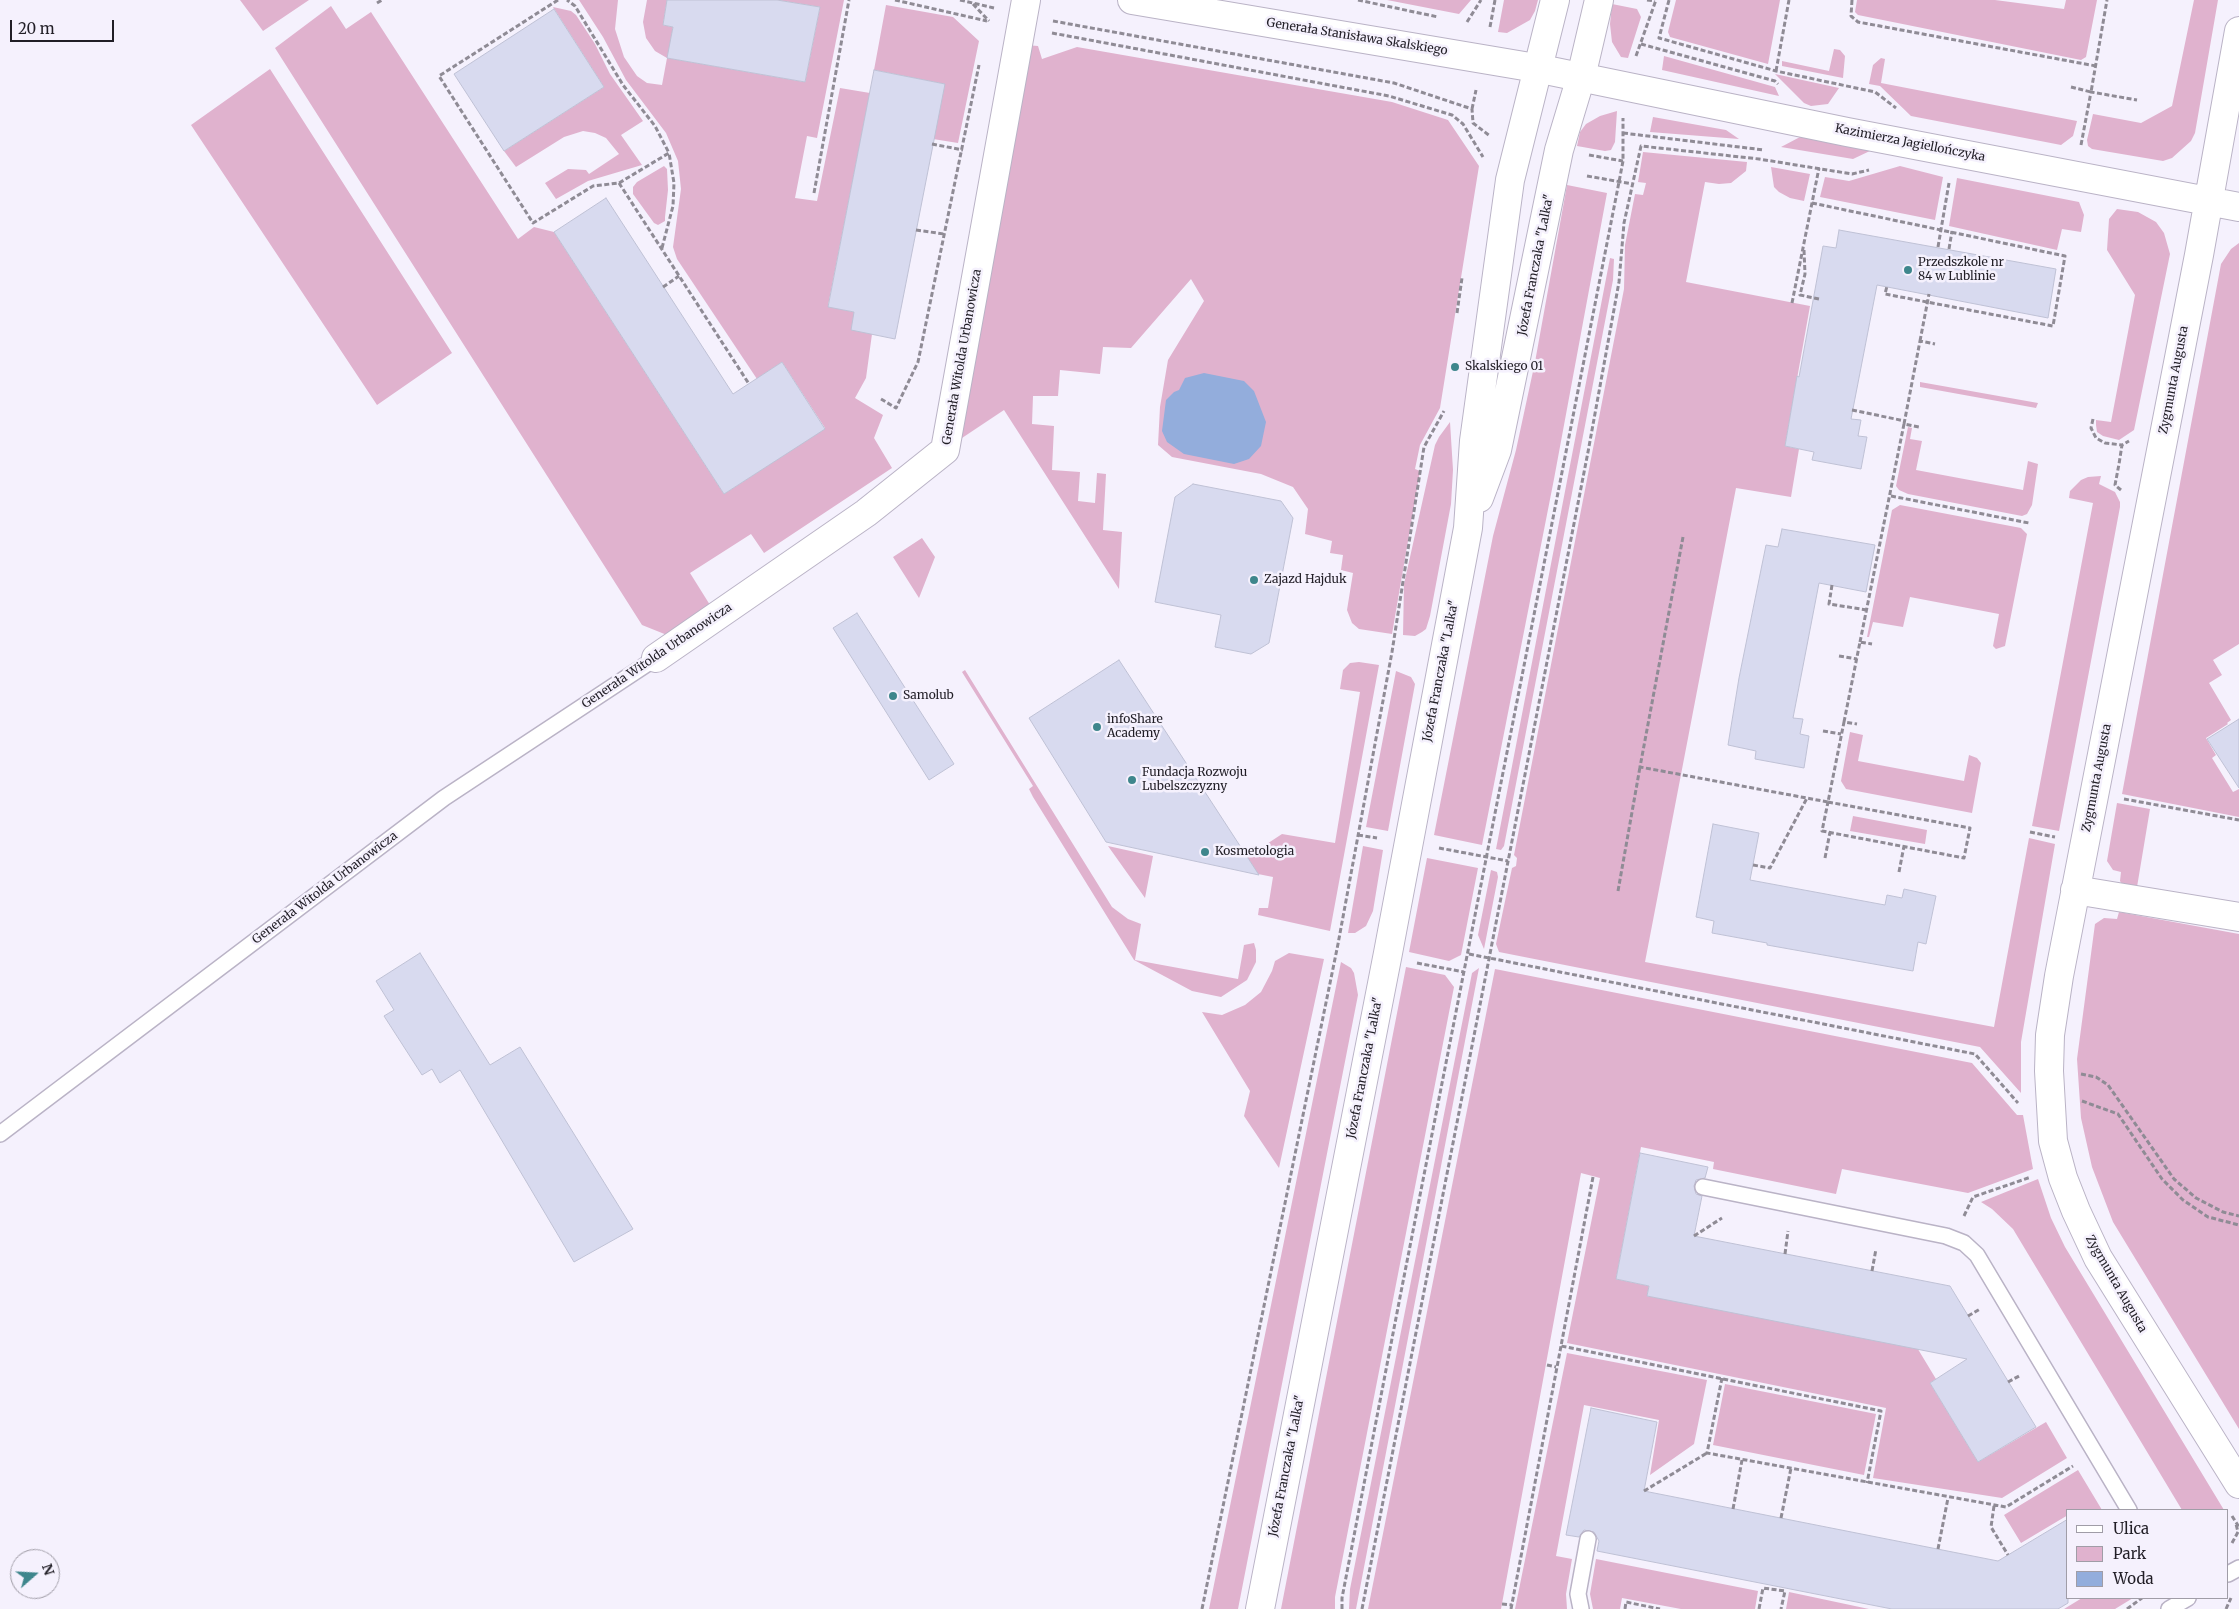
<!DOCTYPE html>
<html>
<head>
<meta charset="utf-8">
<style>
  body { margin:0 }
  #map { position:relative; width:2239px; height:1609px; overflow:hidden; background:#f5f1fd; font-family:Merriweather,serif }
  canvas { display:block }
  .legend { position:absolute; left:2066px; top:1509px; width:162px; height:90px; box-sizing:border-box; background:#f5f1fd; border:1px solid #a09da7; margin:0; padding:6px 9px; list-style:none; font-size:15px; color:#211e26 }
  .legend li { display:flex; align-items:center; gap:10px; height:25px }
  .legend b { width:25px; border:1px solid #a09da7 }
  .north { position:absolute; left:10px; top:1549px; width:50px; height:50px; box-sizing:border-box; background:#f5f1fd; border:1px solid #a09da7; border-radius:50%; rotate:71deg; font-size:14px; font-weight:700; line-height:20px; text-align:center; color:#211e26 }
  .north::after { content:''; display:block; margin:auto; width:18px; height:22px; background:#3e868c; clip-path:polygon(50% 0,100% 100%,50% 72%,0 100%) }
  .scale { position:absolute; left:10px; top:20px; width:104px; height:22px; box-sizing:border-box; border:2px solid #211e26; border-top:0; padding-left:6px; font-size:15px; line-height:18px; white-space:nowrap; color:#211e26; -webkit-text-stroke:4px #f5f1fd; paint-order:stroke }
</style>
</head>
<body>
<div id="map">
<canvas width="2239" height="1609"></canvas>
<ul class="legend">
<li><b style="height:6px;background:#fff"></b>Ulica</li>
<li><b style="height:14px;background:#e0b2ce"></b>Park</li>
<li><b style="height:14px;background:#93addc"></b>Woda</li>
</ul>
<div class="north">N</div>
<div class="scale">20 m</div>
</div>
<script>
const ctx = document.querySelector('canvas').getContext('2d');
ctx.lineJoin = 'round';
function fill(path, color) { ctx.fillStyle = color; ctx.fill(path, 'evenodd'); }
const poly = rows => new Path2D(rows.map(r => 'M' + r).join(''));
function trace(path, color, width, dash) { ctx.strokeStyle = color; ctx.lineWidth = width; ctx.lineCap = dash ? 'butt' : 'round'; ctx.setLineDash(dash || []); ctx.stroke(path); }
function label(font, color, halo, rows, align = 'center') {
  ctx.font = font + ' Merriweather,serif'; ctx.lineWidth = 5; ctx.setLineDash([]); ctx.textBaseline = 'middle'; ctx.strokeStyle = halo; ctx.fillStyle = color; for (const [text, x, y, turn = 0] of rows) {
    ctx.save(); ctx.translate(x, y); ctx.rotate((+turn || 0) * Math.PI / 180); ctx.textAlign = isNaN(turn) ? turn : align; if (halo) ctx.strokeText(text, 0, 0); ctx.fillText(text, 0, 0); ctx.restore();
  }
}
fill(poly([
  [240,0,309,0,263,31],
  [579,0,618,0,615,29,624,57,637,76,647,83,662,85,667,58,655,51,646,38,643,22,647,0,667,0,663,25,673,27,668,58,805,82,820,7,777,0,844,0,817,138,807,136,795,198,817,201,840,88,870,93,828,306,854,312,872,334,866,378,855,398,883,415,874,438,892,468,764,553,751,534,690,573,710,605,667,635,642,625,275,48,331,6,346,29,371,12,518,239,534,227,554,232,724,494,825,428,782,362,757,379,677,259,673,247,681,189,678,161,666,133,626,80,603,37],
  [1387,0,1471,0,1459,14],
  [1504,0,1538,0,1535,11,1530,20,1507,33,1498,32],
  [1676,0,1780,0,1768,64,1670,37,1668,32],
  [1857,0,1995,0,2064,9,2066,0,2097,0,2086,57,2081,60,1858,15,1855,12],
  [2194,0,2218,0,2195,133,2191,141,2172,158,2163,161,2092,149,2088,146,2087,140,2093,114,2141,123,2172,106],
  [1612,4,1637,9,1641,17,1628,58,1621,57,1612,42,1610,24],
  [886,5,953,17,979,41,958,143,933,139,944,84,874,70],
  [553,7,571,11,576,15,595,44,610,74,643,121,621,135,642,165,588,181,556,199,545,183,568,169,586,170,589,174,619,154,606,138,595,133,583,131,564,137,516,167,504,151,604,87],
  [1025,45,1038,46,1042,59,1077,47,1392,102,1448,120,1479,166,1440,408,1420,445,1415,469,1420,471,1392,634,1359,629,1352,623,1347,610,1353,573,1341,570,1343,555,1330,553,1332,541,1305,534,1308,509,1293,487,1261,474,1172,457,1158,445,1160,407,1168,360,1204,301,1191,279,1131,348,1103,347,1100,374,1060,370,1058,396,1033,396,1032,424,1054,426,1052,470,1080,472,1078,501,1095,503,1097,473,1106,474,1103,530,1122,532,1119,589,1004,410,956,442],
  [1834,49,1840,50,1845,56,1843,78,1782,66,1782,61,1829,71],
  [1664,56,1775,87,1779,96,1662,70],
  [1881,58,1885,59,1881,83,2077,121,2073,136,2061,145,1911,116,1880,86,1869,84,1873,65],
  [270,69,452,353,377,405,191,125],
  [1775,74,1839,88,1828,104,1811,106,1804,103],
  [1617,111,1615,142,1611,150,1605,151,1577,146,1580,132,1586,124,1600,116],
  [1653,117,1726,130,1739,139,1650,132],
  [1800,137,1872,150,1853,159,1781,147],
  [1643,152,1747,162,1746,171,1731,183,1719,184,1705,182,1686,282,1810,306,1785,446,1799,449,1791,497,1736,488,1645,962,1994,1027,2029,838,2055,844,2021,1042,2021,1093,1980,1047,1499,952,1496,944,1512,868,1516,866,1517,858,1514,855,1624,289,1625,245,1635,194,1643,195,1646,183,1638,182],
  [664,166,667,169,668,190,665,217,665,221,658,225,654,223,633,194,633,187,637,182],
  [1900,166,1943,177,1935,220,1820,197,1825,177,1849,181],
  [1771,167,1810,174,1804,201,1790,198,1779,192,1774,187],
  [1957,178,2079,202,2084,215,2081,232,2062,229,2057,250,1949,226],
  [1567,185,1607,193,1554,479,1482,845,1434,835,1493,536,1516,450,1535,362],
  [2117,209,2138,212,2156,222,2164,233,2170,254,2134,430,2119,440,2103,436,2097,432,2096,425,2096,420,2111,422,2135,295,2107,250,2109,219],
  [2239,243,2239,644,2213,660,2222,675,2209,683,2231,720,2227,723,2228,724,2206,738,2216,755,2212,758,2233,792,2239,789,2239,817,2122,794,2221,264,2231,249],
  [1610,258,1614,259,1613,280,1504,846,1501,850,1496,849],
  [1920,382,2038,403,2036,408,1920,387],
  [1450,422,1453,470,1451,504,1430,616,1426,629,1422,632,1415,636,1403,635,1404,584,1435,445,1439,437],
  [1908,427,1912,428,1910,439,1922,441,1916,470,2023,490,2028,461,2038,464,2032,505,2027,514,2022,516,1908,494,1899,490,1896,486],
  [2101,476,2099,484,2115,492,2120,502,2120,507,2059,831,2032,826,2093,503,2069,498,2070,491,2081,480,2088,477],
  [1900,505,2021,528,2027,534,2005,646,1996,649,1993,646,1999,614,1910,597,1903,627,1873,622,1869,637,1867,637,1892,510],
  [922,538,935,557,919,598,893,557],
  [1359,662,1379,665,1330,931,1258,915,1259,908,1268,908,1273,877,1258,874,1247,857,1282,834,1335,843,1360,692,1340,689,1343,670,1350,663],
  [965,670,1112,907,1128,919,1141,924,1135,960,1238,979,1244,945,1254,943,1256,950,1256,962,1247,980,1221,997,1192,991,1134,960,1033,797,1029,789,1033,786,962,672],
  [1396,671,1411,677,1415,684,1388,831,1366,827],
  [1850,732,1863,735,1858,761,1964,781,1969,755,1977,758,1981,763,1972,813,1846,789,1841,781],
  [2117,803,2150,809,2137,887,2122,884,2120,881,2121,872,2113,870,2107,861],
  [1853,816,1927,830,1925,844,1850,831],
  [1108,846,1153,856,1145,898],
  [1363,846,1383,850,1373,911,1366,926,1355,933,1348,933],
  [1427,858,1478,868,1461,955,1449,961,1409,952],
  [1491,870,1497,872,1498,877,1484,949,1478,935],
  [2119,912,2239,934,2239,1429,2113,1222,2092,1167,2081,1118,2077,1059,2095,924,2104,918,2117,919],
  [1289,953,1324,959,1279,1168,1244,1116,1250,1091,1202,1012,1222,1015,1245,1005,1261,992,1272,971,1275,961],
  [1341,962,1351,968,1354,973,1358,995,1238,1609,1209,1609],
  [1406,967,1445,975,1454,987,1335,1597,1335,1609,1281,1609],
  [1479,968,1356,1609,1349,1609,1350,1589,1472,973],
  [1495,969,1972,1063,2017,1115,2023,1115,2033,1169,1968,1193,1842,1169,1836,1194,1713,1169,1714,1162,1641,1147,1616,1279,1649,1286,1647,1296,1910,1336,1936,1379,1930,1383,1978,1462,2046,1422,2067,1458,2002,1498,1873,1478,1886,1408,1567,1343,1600,1178,1581,1173,1501,1609,1368,1609],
  [2038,1179,2051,1218,2065,1247,2224,1510,2182,1510,2013,1229,1992,1209,1981,1202],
  [1567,1353,1707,1380,1694,1444,1650,1475,1659,1420,1584,1405,1556,1556,1572,1559,1566,1594,1567,1609,1515,1609],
  [1725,1384,1876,1414,1864,1475,1713,1445],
  [2078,1470,2102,1510,2068,1510,2068,1515,2021,1543,2004,1515],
  [1596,1559,1758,1591,1755,1609,1681,1609,1622,1598,1620,1609,1593,1609,1590,1594],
  [1789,1592,1869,1609,1786,1609],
  [2082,1598,2133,1598,2115,1609,2064,1609]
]), '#e0b2ce');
fill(poly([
  [1204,373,1244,381,1254,391,1266,422,1261,446,1249,459,1234,464,1184,454,1167,442,1162,431,1166,400,1174,392,1179,390,1185,378]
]), '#93addc');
const building = poly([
  [667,0,777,0,820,7,805,82,667,58,673,27,663,25,667,0],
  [554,9,604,87,504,151,454,74,554,9],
  [874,70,945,84,895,339,851,330,854,312,828,307,874,70],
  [606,198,733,394,782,362,825,429,724,494,554,232,606,198],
  [1839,230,2056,269,2048,318,1877,285,1851,419,1861,420,1858,436,1867,437,1861,469,1812,460,1814,452,1785,446,1797,376,1799,377,1823,246,1836,248,1839,230],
  [1193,484,1281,501,1293,518,1269,643,1251,654,1215,647,1221,615,1155,602,1175,497,1193,484],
  [1782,529,1875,545,1866,592,1819,583,1793,718,1803,719,1800,734,1809,736,1804,768,1755,759,1756,751,1728,745,1739,678,1766,545,1778,547,1782,529],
  [857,613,954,764,929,780,833,628,857,613],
  [1119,660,1259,875,1106,842,1029,718,1119,660],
  [2239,719,2239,788,2207,739,2239,719],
  [1713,824,1759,833,1750,880,1885,905,1887,895,1902,898,1904,889,1936,896,1926,944,1918,942,1913,971,1767,945,1767,943,1712,933,1714,921,1696,917,1713,824],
  [420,953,490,1065,520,1047,633,1229,574,1262,460,1070,440,1083,432,1069,422,1075,384,1016,394,1010,376,981,420,953],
  [1640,1153,1708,1167,1705,1178,1696,1180,1694,1186,1696,1194,1702,1196,1694,1236,1950,1286,2036,1427,1978,1462,1930,1383,1967,1359,1647,1296,1649,1286,1616,1279,1640,1153],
  [1591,1408,1657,1422,1644,1491,1998,1561,2068,1519,2068,1603,2058,1609,1892,1609,1597,1551,1599,1541,1594,1532,1584,1530,1579,1537,1566,1535,1591,1408]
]);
fill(building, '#d8daef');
trace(building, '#bfc1d5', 1);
const lane = poly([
  [0,1134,444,798,656,658],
  [1703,1187,1946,1236,1964,1243,1977,1255,2129,1510],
  [2228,1574,2239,1568],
  [1581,1609,1578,1594,1588,1539],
  [2169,1609,2188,1598]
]);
const street = poly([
  [1132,0,1536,68,1847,132,2239,207],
  [2239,31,2199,255,2059,976,2050,1035,2049,1071,2053,1141,2063,1178,2076,1211,2098,1258,2239,1484],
  [656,658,866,513,945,450,1026,0],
  [2075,890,2239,917]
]);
const secondary = poly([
  [1479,498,1497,450,1559,150,1581,77,1599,0],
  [1260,1609,1388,953,1468,528,1474,441,1510,180,1555,0]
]);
trace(lane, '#bab3c6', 18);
trace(street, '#bab3c6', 30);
trace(secondary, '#bab3c6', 30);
trace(poly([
  [558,0,439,76,533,223,593,186,619,183,669,153,655,126,623,85,575,6,567,0],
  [895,0,987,21],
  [960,0,994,8],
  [1358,0,1438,17],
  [1647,0,1655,1],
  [1669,0,1659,38,1776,71,1875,92,1896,108],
  [1852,0,1851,16,1858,22,2096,66],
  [377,3,382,0],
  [973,4,989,21],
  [1053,21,1394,83,1472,109,1473,123,1490,136],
  [1467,22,1481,0],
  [1490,27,1495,0],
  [1052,33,1389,96,1452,115,1463,124,1483,157],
  [1641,44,1775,81,1778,84],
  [1636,56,1656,0],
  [1776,71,1789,0],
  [2071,87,2091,92,2107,0],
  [1472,109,1476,90],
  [1623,133,1764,150],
  [932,144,963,150],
  [2081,145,2091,92,2137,100],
  [1589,155,1623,161],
  [1587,176,1633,184],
  [619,183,749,384],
  [814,193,849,0],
  [1812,203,2065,256,2053,326,1885,294,1887,286],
  [916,230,944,234],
  [1938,247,1949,183],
  [662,248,673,206,674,183,669,153],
  [1949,249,1952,231],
  [1804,250,1805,274,1800,295,1819,299],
  [663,287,679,276],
  [1792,303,1819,168],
  [1457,313,1462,278],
  [1920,341,1929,294],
  [881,399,896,408,918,362,979,65],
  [1852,410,1905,421],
  [2093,419,2091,428,2096,438,2105,443,2122,445],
  [1904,424,1920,341,1935,344],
  [2121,490,2115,485,2119,464,2122,445,2129,441],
  [1891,496,2029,523],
  [1683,537,1640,767,1828,802,1844,722,1857,724],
  [1832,585,1829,604,1867,610],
  [1860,642,1904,424,1919,427],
  [1839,656,1857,659],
  [1844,722,1860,642,1872,644],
  [1823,731,1841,734],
  [2124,799,2239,820],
  [1828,802,1970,828,1964,858,1822,831,1828,802],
  [2030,832,2055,837],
  [1358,835,1377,838],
  [1439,848,1508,861],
  [1825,858,1830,832],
  [1753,865,1770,868,1807,798],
  [1899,872,1904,846],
  [1618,891,1640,767],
  [1469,954,1975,1054,2018,1103],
  [1417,963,1464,972],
  [2081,1074,2096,1077,2108,1085,2174,1179,2196,1198,2223,1212,2239,1216],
  [2082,1101,2118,1114,2162,1179,2183,1200,2208,1217,2239,1225],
  [1593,1177,1561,1346,1881,1411,1867,1483],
  [1964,1216,1973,1197,2031,1177],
  [1694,1236,1722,1218],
  [1785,1254,1788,1231],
  [1872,1271,1876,1249],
  [1968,1316,1980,1309],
  [1547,1365,1556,1367],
  [1722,1378,1707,1453,2006,1507,2073,1466],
  [2008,1382,2021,1375],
  [1644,1491,1707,1453],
  [1994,1506,1991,1527,2008,1555],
  [1733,1509,1742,1460],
  [2232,1516,2239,1527],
  [1781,1518,1791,1468],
  [2232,1543,2238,1532,2236,1524],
  [1938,1549,1948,1498],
  [1502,1604,1512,1605],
  [1202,1609,1338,944,1392,652,1424,447,1444,411],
  [1342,1609,1342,1598,1401,1292,1619,182,1623,161,1623,118],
  [1362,1609,1588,452,1619,282,1624,223,1641,146,1759,159,1852,174,1869,170],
  [1511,1609,1561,1346],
  [1625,1609,1626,1602,1660,1609],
  [1759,1609,1763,1588,1785,1591,1781,1609],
  [2127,1609,2142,1598],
  [2226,1609,2231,1598]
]), '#8f8b95', 3, [5, 2.5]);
trace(lane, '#fff', 15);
trace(street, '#fff', 28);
trace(secondary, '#fff', 28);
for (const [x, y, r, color] of [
  [1908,270,5,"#3e868c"],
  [1455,367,5,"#3e868c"],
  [1254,580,5,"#3e868c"],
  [893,696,5,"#3e868c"],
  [1097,727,5,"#3e868c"],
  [1132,780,5,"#3e868c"],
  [1205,852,5,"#3e868c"]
]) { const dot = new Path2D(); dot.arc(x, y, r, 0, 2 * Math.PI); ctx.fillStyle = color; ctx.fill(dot); trace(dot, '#f5f1fd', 2); }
label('12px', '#211e26', '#f5f1fd', [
  ["Generała Stanisława Skalskiego",1357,37,9],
  ["Kazimierza Jagiellończyka",1910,143,11],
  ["Józefa Franczaka \"Lalka\"",1536,265,-79],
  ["Generała Witolda Urbanowicza",962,357,-80],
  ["Zygmunta Augusta",2174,380,-79],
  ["Generała Witolda Urbanowicza",657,656,-34],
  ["Józefa Franczaka \"Lalka\"",1441,671,-79],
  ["Zygmunta Augusta",2097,778,-79],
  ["Generała Witolda Urbanowicza",325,888,-37],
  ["Józefa Franczaka \"Lalka\"",1365,1068,-79],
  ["Zygmunta Augusta",2116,1284,60],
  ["Józefa Franczaka \"Lalka\"",1287,1466,-79]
]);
label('12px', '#211e26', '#f5f1fd', [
  ["Przedszkole nr",1918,263],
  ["84 w Lublinie",1918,277],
  ["Skalskiego 01",1465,367],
  ["Zajazd Hajduk",1264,580],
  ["Samolub",903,696],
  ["infoShare",1107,720],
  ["Academy",1107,734],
  ["Fundacja Rozwoju",1142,773],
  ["Lubelszczyzny",1142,787],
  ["Kosmetologia",1215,852]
], 'left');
</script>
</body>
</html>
